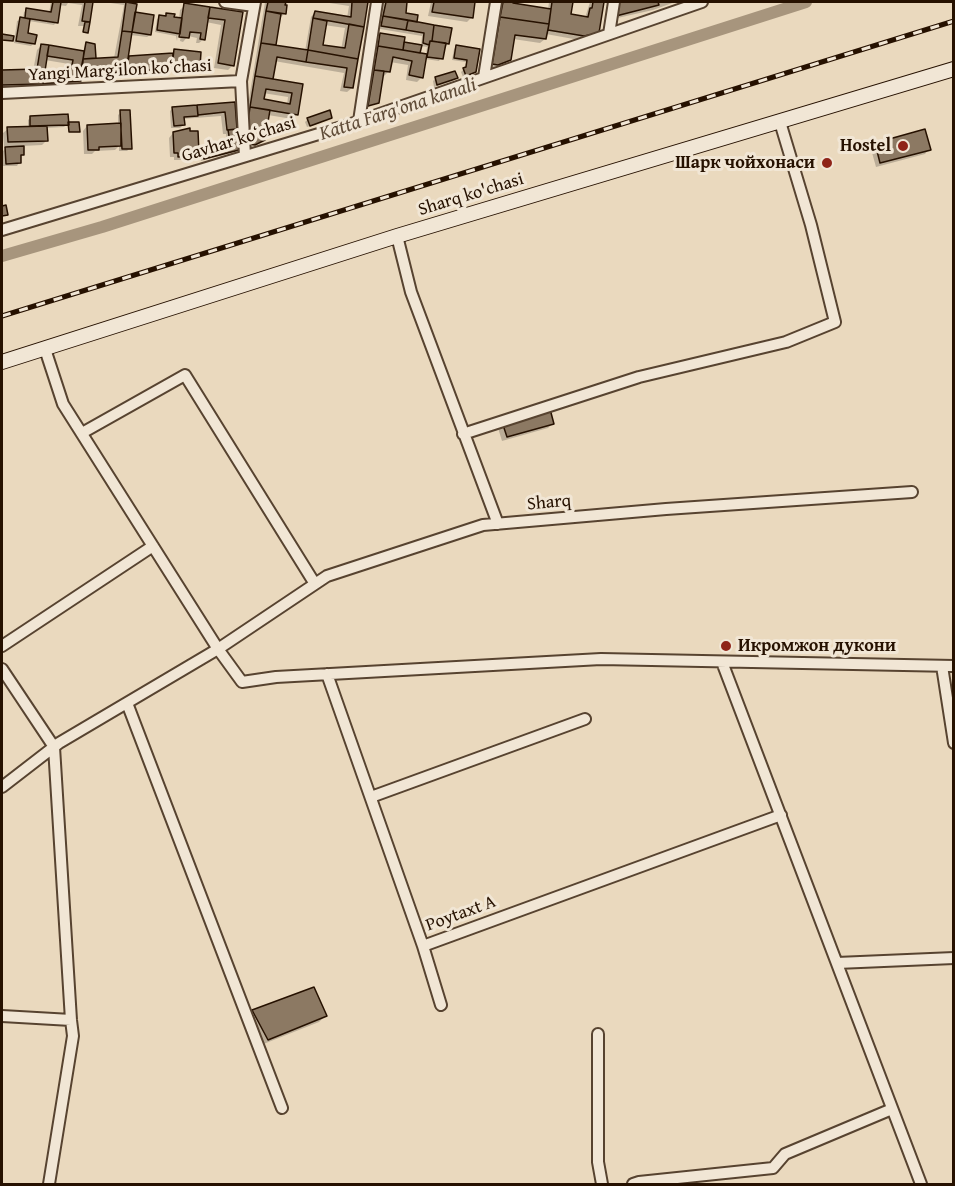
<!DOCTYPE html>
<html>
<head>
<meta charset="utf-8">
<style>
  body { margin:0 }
  #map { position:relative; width:955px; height:1186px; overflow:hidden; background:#ead9be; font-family:"Gentium Book Plus",serif }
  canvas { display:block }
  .frame { position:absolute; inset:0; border:3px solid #261100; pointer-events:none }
</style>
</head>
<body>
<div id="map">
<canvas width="955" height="1186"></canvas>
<div class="frame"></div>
</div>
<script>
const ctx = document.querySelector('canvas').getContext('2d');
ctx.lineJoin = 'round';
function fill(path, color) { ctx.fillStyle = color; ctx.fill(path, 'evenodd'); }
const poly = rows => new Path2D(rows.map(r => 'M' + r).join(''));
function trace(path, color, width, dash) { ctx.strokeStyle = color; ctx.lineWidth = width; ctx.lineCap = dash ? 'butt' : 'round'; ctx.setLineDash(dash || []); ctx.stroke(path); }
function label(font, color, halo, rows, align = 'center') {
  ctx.font = font + ' "Gentium Book Plus",serif'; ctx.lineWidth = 6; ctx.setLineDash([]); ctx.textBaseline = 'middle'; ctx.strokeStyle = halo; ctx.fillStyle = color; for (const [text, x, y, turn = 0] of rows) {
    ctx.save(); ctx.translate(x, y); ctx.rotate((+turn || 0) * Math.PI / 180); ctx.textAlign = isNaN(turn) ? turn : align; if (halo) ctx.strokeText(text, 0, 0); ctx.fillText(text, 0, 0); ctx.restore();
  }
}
fill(poly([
  [51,2,92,2,87,33,83,33,84,26,78,26,82,5,68,3,66,6,59,5,56,22,54,25,29,21,26,34,34,43,31,46,14,43,17,21,23,19,24,12,27,10,49,13],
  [104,2,136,2,134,13,150,35,147,37,130,35,127,58,171,55,174,51,198,66,195,69,168,71,166,72,79,78,75,85,2,89,2,72,33,71,37,50,41,46,83,52,86,44,95,58,92,60,114,58,124,5],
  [45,60,69,64,67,72,43,74],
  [265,2,284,2,284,14,279,19,275,46,305,51,311,17,315,12,347,18,349,6,323,2,366,2,352,88,347,92,340,91,344,73,274,61,271,80,301,85,296,114,292,119,268,115,263,139,249,149,241,147],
  [324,25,345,28,341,50,321,46],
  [263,93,288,97,287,105,262,101],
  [383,2,406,2,404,14,448,43,439,61,425,59,422,77,417,82,406,80,408,65,390,62,389,71,384,76,382,76,377,102,366,108,374,52,378,48,376,48,378,37,381,34,402,43,417,54,426,55,427,47,421,46,422,36,380,29],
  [431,2,474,2,471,18,467,22,428,16],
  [499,2,512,2,511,5,548,10,549,2,572,2,570,16,585,18,590,2,587,2,602,2,598,32,593,37,579,40,546,34,545,39,540,43,513,39,510,59,505,64,492,69,489,68],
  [618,2,675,2,653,10,613,19],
  [185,5,241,14,233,65,228,70,214,68,221,25,206,22,204,39,199,43,196,43,197,38,188,36,183,42,180,41,182,29,178,33,177,41,176,36,155,32,157,19,160,17,164,17,167,14,179,19,180,10],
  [456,47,478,50,475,72,472,75,463,77,461,72,464,69,466,62,452,60,454,49],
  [454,72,456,78,453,81,434,87,433,81,435,79],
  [234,104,238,149,235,152,201,161,199,153,202,151,227,144,226,134,223,134,221,116,182,119,183,125,180,128,171,128,170,111,173,108],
  [121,112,130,148,127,151,119,151,119,146,115,150,95,151,92,154,84,154,83,131,87,126,118,125,118,115],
  [31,117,67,124,64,127,46,128,47,140,42,145,22,146,22,155,19,158,19,163,17,166,3,166,3,151,8,146,4,146,3,133,8,129,28,128,28,120],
  [331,118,307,127,305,122,308,119],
  [173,133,197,152,192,157,185,157,182,160,174,160,174,157,170,157,169,138],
  [876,144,929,149,925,154,876,167,871,149],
  [549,410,552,424,548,428,502,441,498,428],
  [253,1011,325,1016,319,1022,261,1045,247,1017]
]), '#0003');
trace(poly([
  [2,256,102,227,806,2]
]), '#a7957d', 12);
const building = poly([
  [53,2,61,2,58,23,25,18,26,8,51,12,53,2],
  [85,2,93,2,90,22,82,21,85,2],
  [126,2,137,4,132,32,122,31,126,2],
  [268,2,286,2,285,5,287,5,286,14,266,11,268,2],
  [352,2,368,2,364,27,313,18,315,11,351,17,352,2],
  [386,2,407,2,406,13,418,15,417,22,383,16,386,2],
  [434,2,475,2,473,18,432,12,434,2],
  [503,2,513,2,513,3,551,9,549,24,500,17,503,2],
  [552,2,573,2,571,14,588,17,590,8,592,8,593,2,604,2,599,33,584,36,548,30,552,2],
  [619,2,658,2,659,5,616,16,619,2],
  [184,3,210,7,205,40,200,39,201,33,190,32,189,38,179,37,184,3],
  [210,7,243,12,234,66,218,63,225,20,208,18,210,7],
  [266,11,281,14,276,45,261,43,266,11],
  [135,12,154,15,151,35,132,32,135,12],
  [166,13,175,14,174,17,182,18,180,34,157,30,159,15,166,16,166,13],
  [383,16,408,20,406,30,381,26,383,16],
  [20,17,30,19,28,33,37,35,35,44,16,41,20,17],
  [500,17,549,24,546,39,515,35,511,60,498,65,492,64,500,17],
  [313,18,327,21,323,45,345,48,349,24,364,27,358,59,308,50,313,18],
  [408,20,434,25,432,41,430,41,429,45,423,43,424,33,406,30,408,20],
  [85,22,90,22,88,33,83,32,85,22],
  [434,25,452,28,449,44,432,41,434,25],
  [122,31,132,32,126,72,80,74,83,59,118,57,122,31],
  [380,33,405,37,403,50,378,46,380,33],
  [2,34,14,36,13,41,2,40,2,34],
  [430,41,446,43,443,59,427,57,430,41],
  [86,42,95,44,96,58,83,59,86,42],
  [404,42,422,45,420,53,403,50,404,42],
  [261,43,308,50,306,62,277,57,273,79,255,76,261,43],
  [41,44,49,45,43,84,2,85,2,70,37,69,41,44],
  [49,45,84,51,81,81,43,84,45,72,71,70,73,60,47,56,49,45],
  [456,45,480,49,476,72,466,76,463,68,466,67,467,60,454,58,456,45],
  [378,46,427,54,423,78,409,75,412,61,393,57,390,72,374,70,378,46],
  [174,49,201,52,200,67,172,68,174,49],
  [308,50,358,59,353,88,344,87,347,68,306,62,308,50],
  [173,53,172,68,126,72,129,56,173,53],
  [374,70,384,71,379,103,368,106,374,70],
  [455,71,458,78,437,85,435,77,455,71],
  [255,76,303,84,298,115,250,107,255,76],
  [266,89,292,93,290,104,264,99,266,89],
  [235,102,237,129,227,130,225,112,198,115,197,105,235,102],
  [197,105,198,116,184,117,185,125,174,126,172,107,197,105],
  [250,107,270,110,265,140,255,145,245,143,250,107],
  [120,110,130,110,132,149,122,149,120,110],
  [330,110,332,118,310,126,307,118,330,110],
  [68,114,69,125,30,126,30,116,68,114],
  [68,122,79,122,80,132,69,132,68,122],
  [121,123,121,146,99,147,99,150,88,150,87,125,121,123],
  [47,126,48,141,8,142,7,127,47,126],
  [190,128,190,131,198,131,199,153,188,153,188,156,178,157,178,153,174,153,173,132,190,128],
  [237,129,239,150,204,159,201,149,230,142,228,130,237,129],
  [925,129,931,150,880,163,875,143,925,129],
  [24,146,24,155,21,155,21,163,6,164,5,147,24,146],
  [6,205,8,215,2,216,2,206,6,205],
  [550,409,554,424,507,437,502,422,550,409],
  [314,987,327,1016,268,1040,252,1010,314,987]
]);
fill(building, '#8c7963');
trace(building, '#261100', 1.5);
const street = poly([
  [225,2,254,6],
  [609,34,614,2],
  [484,77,496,2],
  [2,93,241,81],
  [359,121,377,2],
  [245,156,241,81,255,2],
  [2,230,345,126,702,2],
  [397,236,411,292,498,524],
  [45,349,63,404,218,649,327,576,483,525,666,509,912,492],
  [82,433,185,375,315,584],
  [463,434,639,377,786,342,835,322,811,225,780,122],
  [2,646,153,546],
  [722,662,921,1184],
  [942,666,954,743],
  [2,669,54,747,71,1020,73,1036,49,1184],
  [327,674,423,946,781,815],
  [127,703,282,1108],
  [2,787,59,743,218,649,242,682,276,677,601,659,954,666],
  [371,797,585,719],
  [423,946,441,1005],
  [837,963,954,958],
  [2,1016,71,1020],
  [598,1034,598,1162,602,1184],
  [633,1184,639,1182,773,1168,785,1154,892,1109]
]);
const secondary = poly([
  [2,362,397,236,954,69]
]);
trace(street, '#574330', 14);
trace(secondary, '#261100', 16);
trace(street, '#f1e6d5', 10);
trace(secondary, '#f1e6d5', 14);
const rail = poly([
  [2,316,954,21]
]);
trace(rail, '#261100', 5);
trace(rail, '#f1e6d5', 3, [9]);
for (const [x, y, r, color] of [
  [903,146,6,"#8f2418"],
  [827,163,6,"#8f2418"],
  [726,646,6,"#8f2418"]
]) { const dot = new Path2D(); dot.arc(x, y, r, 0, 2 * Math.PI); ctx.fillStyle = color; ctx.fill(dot); trace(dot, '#f1e6d5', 2); }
label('18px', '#261100', '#f1e6d5', [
  ["Yangi Margʻilon koʻchasi",120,71,-3],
  ["Gavhar koʻchasi",239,140,-17],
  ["Sharq ko'chasi",471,195,-17],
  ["Sharq",549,503,-5],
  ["Poytaxt A",461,914,-20]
]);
label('bold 18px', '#261100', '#f1e6d5', [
  ["Hostel",891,146],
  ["Шарк чойхонаси",815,163],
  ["Икромжон дукони",738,646,"left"]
], 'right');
label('italic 20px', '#604c38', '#f1e6d5', [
  ["Katta Farg'ona kanali",398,110,-18]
]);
</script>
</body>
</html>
